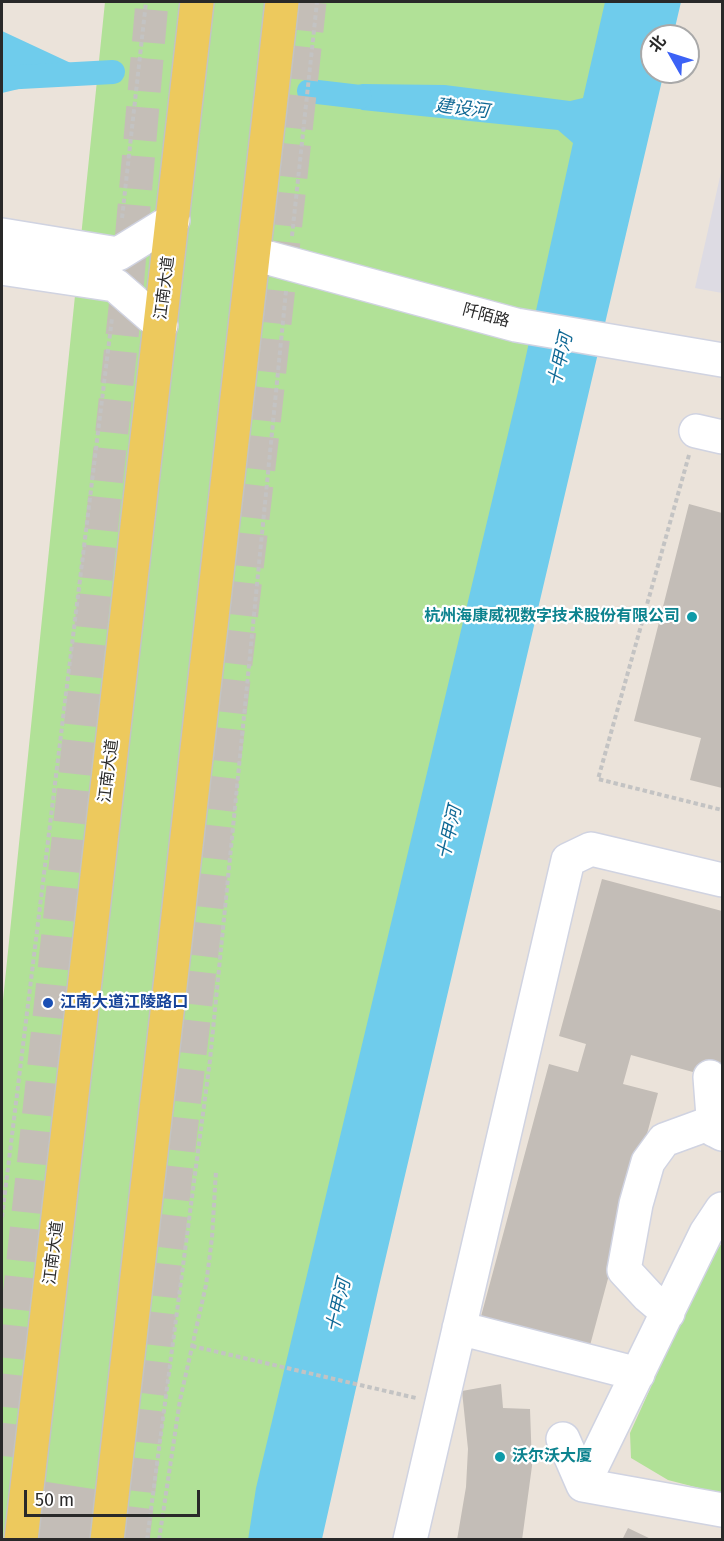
<!DOCTYPE html>
<html>
<head>
<meta charset="utf-8">
<style>
  body { margin:0 }
  #map { position:relative; width:724px; height:1541px; overflow:hidden; background:#ebe3da; font-family:"Fira Sans","Noto Sans SC",sans-serif }
  canvas { display:block }
  .frame { position:absolute; inset:0; border:3px solid #292929; pointer-events:none }
  .north { position:absolute; left:640px; top:24px; width:60px; height:60px; box-sizing:border-box; background:#fff; border:2px solid #a9a9a9; border-radius:50%; rotate:309deg; font-size:16px; font-weight:700; line-height:24px; text-align:center; color:#292929 }
  .north::after { content:''; display:block; margin:auto; width:21px; height:27px; background:#3c62f6; clip-path:polygon(50% 0,100% 100%,50% 72%,0 100%) }
  .scale { position:absolute; left:24px; top:1490px; width:176px; height:27px; box-sizing:border-box; border:3px solid #292929; border-top:0; padding-left:8px; font-size:18px; line-height:21px; white-space:nowrap; color:#292929; -webkit-text-stroke:4px #fff; paint-order:stroke }
</style>
</head>
<body>
<div id="map">
<canvas width="724" height="1541"></canvas>
<div class="frame"></div>
<div class="north">北</div>
<div class="scale">50 m</div>
</div>
<script>
const ctx = document.querySelector('canvas').getContext('2d');
ctx.lineJoin = 'round';
function fill(path, color) { ctx.fillStyle = color; ctx.fill(path, 'evenodd'); }
const poly = rows => new Path2D(rows.map(r => 'M' + r).join(''));
function trace(path, color, width, dash) { ctx.strokeStyle = color; ctx.lineWidth = width; ctx.lineCap = dash ? 'butt' : 'round'; ctx.setLineDash(dash || []); ctx.stroke(path); }
function label(font, color, halo, rows, align = 'center') {
  ctx.font = font + ' "Fira Sans","Noto Sans SC",sans-serif'; ctx.lineWidth = 4.5; ctx.setLineDash([]); ctx.textBaseline = 'middle'; ctx.strokeStyle = halo; ctx.fillStyle = color; for (const [text, x, y, turn = 0] of rows) {
    ctx.save(); ctx.translate(x, y); ctx.rotate((+turn || 0) * Math.PI / 180); ctx.textAlign = isNaN(turn) ? turn : align; if (halo) ctx.strokeText(text, 0, 0); ctx.fillText(text, 0, 0); ctx.restore();
  }
}
fill(poly([
  [722,168,722,293,695,288]
]), '#dddbe3');
fill(poly([
  [105,2,630,2,252,1539,2,1539,2,1010],
  [722,1243,722,1494,668,1480,631,1458,630,1433,706,1266]
]), '#b1e197');
fill(poly([
  [605,2,681,2,673,36,652,36,652,72,664,72,379,1286,322,1539,248,1540,256,1488,518,392,573,143,558,130,362,110,327,93,362,84,445,85,570,101,583,98],
  [2,31,90,72,2,93]
]), '#6fccec');
trace(poly([
  [2,78,113,72],
  [309,91,360,97]
]), '#6fccec', 24);
fill(poly([
  [689,504,722,513,722,788,690,780,701,738,634,721],
  [602,879,722,911,722,1080,631,1055,623,1084,658,1093,585,1364,476,1335,549,1064,578,1072,586,1044,559,1036],
  [501,1384,503,1408,530,1409,532,1466,522,1540,457,1540,466,1487,468,1449,462,1391],
  [14,1477,100,1490,95,1540,9,1540],
  [628,1528,653,1540,622,1540]
]), '#c3bdb7');
trace(poly([
  [2,1456,126,299,152,2],
  [133,1540,264,424,310,2]
]), '#c4beb7', 33, [33, 16]);
const minor = poly([
  [2,235,118,254,173,220],
  [254,254,516,325,722,360],
  [2,268,115,285,161,325],
  [696,431,722,437],
  [710,1077,714,1130],
  [668,1313,648,1296,624,1270,636,1204,648,1162,664,1140,705,1125,722,1134],
  [459,1328,638,1374],
  [563,1439,583,1485,722,1510],
  [583,1485,706,1233,722,1209],
  [410,1540,568,860,591,849,722,880]
]);
const major = poly([
  [21,1540,197,2],
  [107,1540,282,2]
]);
trace(minor, '#d0d3e1', 36);
trace(major, '#c3c3c3', 36);
trace(poly([
  [122,218,146,2],
  [292,236,317,2],
  [689,455,598,779,722,810],
  [2,1217,112,318],
  [192,1346,416,1398],
  [147,1540,210,1060,286,291],
  [159,1540,180,1400,206,1285,212,1238,216,1171]
]), '#c3c3c3', 4, [4.5, 3]);
trace(minor, '#fff', 33);
trace(major, '#edc95d', 33);
for (const [x, y, r, color] of [
  [692,617,6,"#0f9aa8"],
  [48,1003,6,"#1a4fb4"],
  [500,1457,6,"#0f9aa8"]
]) { const dot = new Path2D(); dot.arc(x, y, r, 0, 2 * Math.PI); ctx.fillStyle = color; ctx.fill(dot); trace(dot, '#fff', 2); }
label('16px', '#292929', '#fff', [
  ["江南大道",165,288,-83],
  ["阡陌路",486,316,15],
  ["江南大道",109,771,-83],
  ["江南大道",54,1253,-83]
]);
label('bold 16px', '#0d838f', '#fff', [
  ["杭州海康威视数字技术股份有限公司",680,617],
  ["沃尔沃大厦",512,1457,"left"]
], 'right');
label('bold 16px', '#164399', '#fff', [
  ["江南大道江陵路口",60,1003]
], 'left');
label('italic 18px', '#106995', '#fff', [
  ["建设河",462,109,7],
  ["十甲河",561,360,-77],
  ["十甲河",450,833,-77],
  ["十甲河",339,1306,-77]
]);
</script>
</body>
</html>
